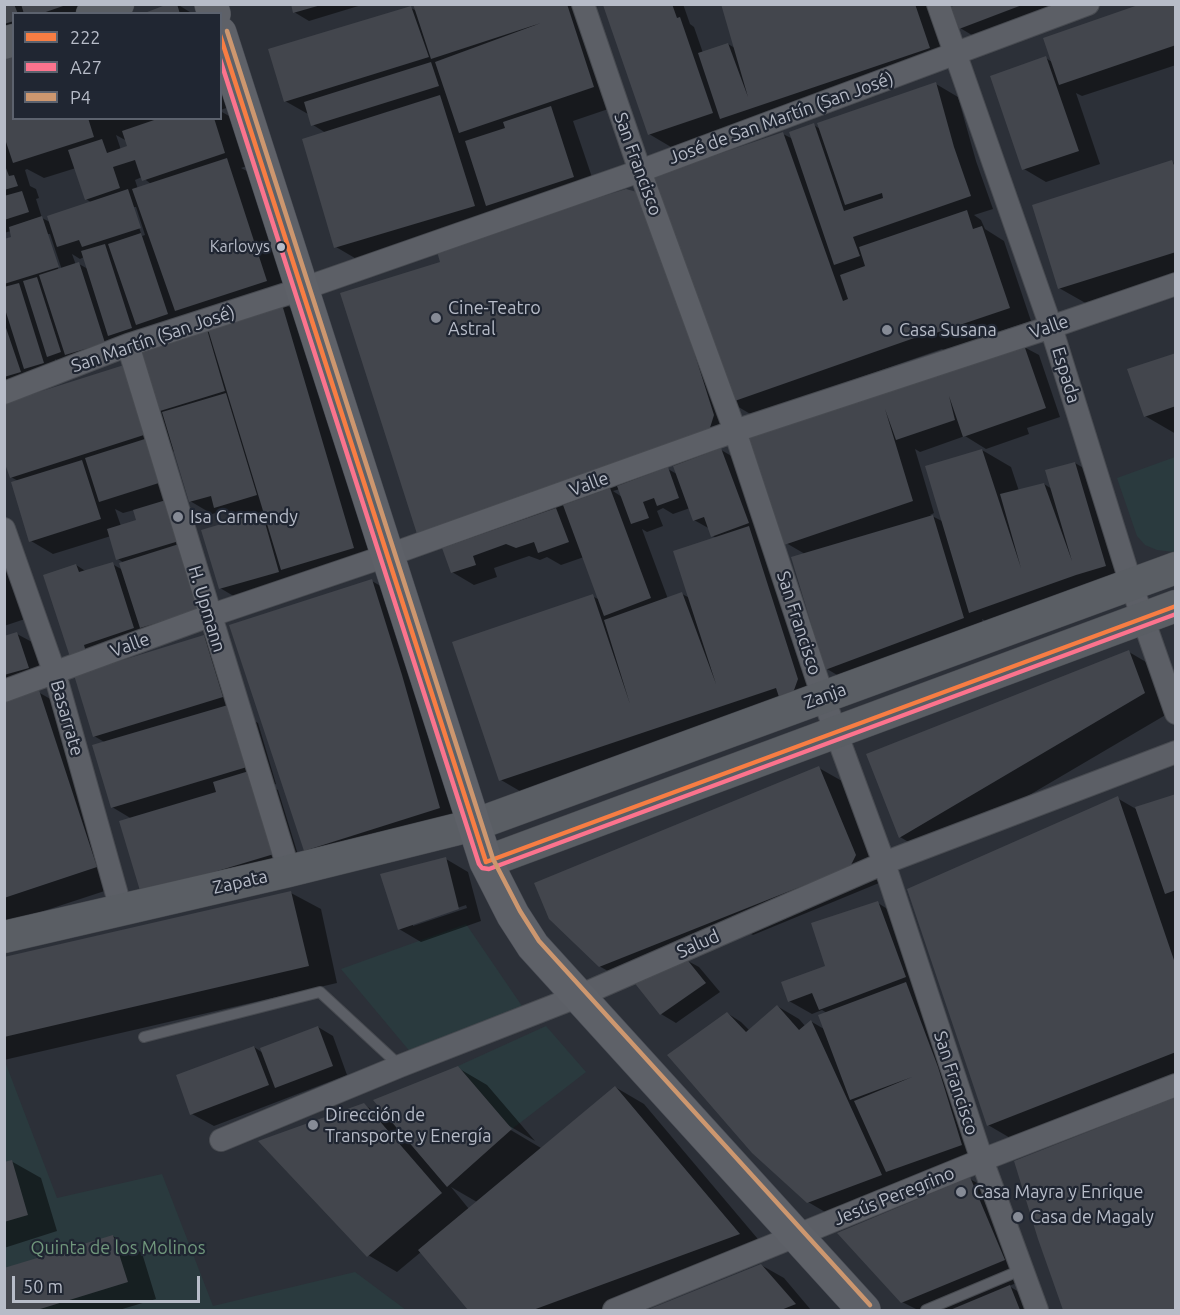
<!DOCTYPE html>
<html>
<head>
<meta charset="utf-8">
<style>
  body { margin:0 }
  #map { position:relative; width:1180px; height:1315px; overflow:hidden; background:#2c3038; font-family:Ubuntu,sans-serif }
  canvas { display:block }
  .frame { position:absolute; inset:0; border:6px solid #b7bcc8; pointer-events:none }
  .legend { position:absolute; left:12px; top:12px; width:210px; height:108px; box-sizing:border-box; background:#202632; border:2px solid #5c626e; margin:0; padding:8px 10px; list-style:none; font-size:18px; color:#b7bcc8 }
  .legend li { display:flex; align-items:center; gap:12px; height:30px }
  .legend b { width:30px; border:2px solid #5c626e }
  .scale { position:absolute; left:12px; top:1276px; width:188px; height:27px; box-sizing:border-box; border:3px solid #b7bcc8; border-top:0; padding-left:8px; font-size:18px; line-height:21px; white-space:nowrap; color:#b7bcc8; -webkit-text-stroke:4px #202632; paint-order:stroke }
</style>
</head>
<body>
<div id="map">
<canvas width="1180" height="1315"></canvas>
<div class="frame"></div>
<ul class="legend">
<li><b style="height:8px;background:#f77d43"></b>222</li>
<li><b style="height:8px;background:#fc738d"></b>A27</li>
<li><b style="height:8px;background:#cd976f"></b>P4</li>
</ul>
<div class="scale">50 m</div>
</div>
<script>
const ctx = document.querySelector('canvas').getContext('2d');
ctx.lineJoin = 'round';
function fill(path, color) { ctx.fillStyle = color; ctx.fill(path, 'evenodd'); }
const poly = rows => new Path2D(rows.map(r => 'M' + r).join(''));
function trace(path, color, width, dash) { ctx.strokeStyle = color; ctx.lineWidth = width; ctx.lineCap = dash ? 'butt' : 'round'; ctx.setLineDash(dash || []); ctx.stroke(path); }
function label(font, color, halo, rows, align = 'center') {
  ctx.font = font + ' Ubuntu,sans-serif'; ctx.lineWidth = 4.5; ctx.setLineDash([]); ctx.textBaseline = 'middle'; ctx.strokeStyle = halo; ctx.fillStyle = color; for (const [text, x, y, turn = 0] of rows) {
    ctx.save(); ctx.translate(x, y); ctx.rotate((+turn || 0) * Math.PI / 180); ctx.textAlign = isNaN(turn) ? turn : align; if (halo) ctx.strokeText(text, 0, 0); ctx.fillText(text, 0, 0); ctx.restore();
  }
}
fill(poly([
  [1175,457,1176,552,1174,552,1157,550,1145,545,1137,536,1117,478],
  [466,924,524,1009,412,1054,341,969],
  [546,1026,586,1072,512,1129,458,1066],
  [4,1059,57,1198,162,1174,213,1306,355,1272,406,1310,5,1310]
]), '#2a3a3e');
fill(poly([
  [4,4,83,4,86,14,14,14,14,41,4,44],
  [177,4,193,14,145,14],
  [292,4,365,4,309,21,294,12],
  [415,4,590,4,623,104,573,121,596,189,365,264,336,247,326,133,313,125,308,114,285,101,411,8,417,11],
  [609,4,683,4,690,24,694,27,703,53,728,44,735,48,723,4,932,4,951,61,734,125,671,147,649,134,605,6],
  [961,4,1077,4,982,41,960,28],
  [1176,4,1176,65,1082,96,1076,93,1100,164,1046,182,1024,169,1046,58,1052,62],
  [4,61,14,118,220,118,220,111,231,117,247,166,241,168,249,172,289,293,159,337,143,328,146,337,63,364,55,359,58,371,4,384,4,240,13,238,11,231,4,233],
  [116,135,127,141,129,147,121,150],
  [76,168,86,199,92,203,50,222,42,218,36,199,39,198,36,189,30,186,25,170,27,169,44,178],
  [142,177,151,184,138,189,135,180],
  [132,207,136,207,145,235,142,236],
  [46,234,50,234,63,273,60,274],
  [72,254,80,259,84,257,88,269,79,264,76,265],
  [220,68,233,106,220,110],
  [936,84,958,97,976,161,993,209,974,215,981,220,985,229,1004,241,1031,321,944,350,942,349,752,415,730,402,718,448,743,463,827,696,530,797,501,780,592,596,600,600,584,557,561,565,547,557,540,560,529,556,494,568,497,577,474,585,452,572,443,548,418,533,442,263,643,196,783,134,793,139,814,125,820,129],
  [674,465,677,474,666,468],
  [620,489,622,497,613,491],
  [663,508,673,514,690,508,694,520,710,529,713,536,716,538,690,598,682,594,668,599,642,529,647,532,663,526,657,511],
  [1172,162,1176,164,1176,278,1089,305,1059,288],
  [281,302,310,319,375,561,242,601,220,588,238,520,223,511,212,514,190,501,175,451,170,452,201,559,154,635,108,666,204,637,233,654,245,716,258,723,276,784,271,785,278,790,303,871,172,910,132,819,112,807,106,743,94,736,76,676,76,565,87,572,112,564,123,570,124,563,118,559,111,536,53,554,31,541,12,483,18,481,11,477,142,347],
  [115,509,123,513,134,510,138,521,121,526],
  [1024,347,1039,355,1060,417,1027,428,1029,434,986,449,965,436,920,452,915,449,934,513,930,515,944,522,982,450,1011,467,1019,491,1044,484,1052,489,1075,463,1097,476,1127,579,999,629,982,619,986,631,849,682,827,669,805,554,786,543,749,438],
  [1176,354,1176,434,1145,416],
  [4,547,31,617,4,626],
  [372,581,401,598,469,824,335,867,306,850],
  [17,634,32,642,43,676,4,688,4,638],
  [1129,652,1158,669,1174,710,929,854,900,837],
  [38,692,68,709,126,884,4,924,4,703],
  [819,768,849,785,879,883,753,935,746,931,622,979,599,966],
  [1176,795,1176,1080,1017,1142,988,1125,1117,798,1136,809],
  [446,859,468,872,481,921,421,942,399,929],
  [466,905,467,908,413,926,413,923],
  [291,893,321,909,337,983,4,1060,4,959],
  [878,903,892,912,984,1157,837,1219,808,1202,727,1013,741,1022,749,1030,777,1006,799,1019,806,1027,812,1022,824,1029,827,1013,822,1010,812,1014,789,1001,827,967],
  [684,959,699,967,720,992,676,1023,661,1014,635,982],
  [318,1027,333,1036,347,1075,214,1126,192,1114,254,1047,263,1053],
  [458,1068,487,1085,535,1141,506,1124,504,1126,541,1148,615,1087,644,1104,768,1251,607,1310,470,1310,421,1252,397,1272,368,1255,364,1105,392,1121],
  [451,1187,477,1202,469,1209],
  [1176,1099,1176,1310,1065,1310,1055,1284],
  [11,1161,41,1178,57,1231,4,1248,4,1164],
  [970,1179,1000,1196,1034,1276,1009,1286,1039,1304,1042,1310,918,1310,902,1302],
  [113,1236,142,1253,156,1299,119,1310,4,1310,4,1270],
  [761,1265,784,1278,811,1310,651,1310]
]), '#0007');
fill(poly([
  [4,4,14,4,18,14,14,14,14,21,4,24],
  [21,4,66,4,66,5,40,14,24,14],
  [168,4,177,4,180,14,142,14],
  [291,4,321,4,321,5,293,13],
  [413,4,567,4,594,87,459,133,435,62,541,23,431,59],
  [672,4,677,18,680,17,713,113,648,135,603,5],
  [721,4,915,4,930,48,720,119,698,53,728,43,748,97],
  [957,4,1022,5,959,29,951,7],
  [1141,4,1176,4,1176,45,1059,85,1043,38],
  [411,6,429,57,284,102,268,49],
  [14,56,14,118,88,118,94,137,13,163,4,136,4,59],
  [1046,56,1079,151,1022,170,990,76],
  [431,62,439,86,311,126,304,102],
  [936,82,954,147,971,196,853,237,860,256,834,265,789,132,814,123,844,211,883,198,882,193,845,205,817,123],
  [440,95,475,206,334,248,302,139],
  [551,106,574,177,486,206,465,141,505,128,503,122],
  [160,118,214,118,225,153,142,181,135,160,113,167,120,188,85,200,68,150,102,139,107,153,127,146,122,131],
  [783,132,843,301,848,299,840,275,865,266,859,247,967,210,973,229,982,226,1010,308,921,338,920,336,729,403,651,177],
  [227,158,267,281,175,311,132,189],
  [1172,160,1176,170,1176,252,1058,289,1032,205],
  [4,163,9,176,14,175,18,186,4,190],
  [128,189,141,228,82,247,79,240,57,247,47,216],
  [626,189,644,194,714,415,709,431,417,534,340,293,440,262,436,248],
  [22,191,29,212,4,220,4,196],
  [42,216,59,267,4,284,4,239,11,237,9,227],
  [141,233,168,314,136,325,108,244],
  [105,244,132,328,108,336,81,251],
  [79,262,105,343,65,355,39,275],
  [37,277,61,352,47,357,23,281],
  [19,283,44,363,24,369,4,306,4,287],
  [281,301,354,548,281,570,206,323],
  [4,322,21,372,4,377],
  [206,326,225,391,160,411,140,346],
  [1024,345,1046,408,963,437,949,396,955,420,896,440,885,409,913,501,784,545,747,437],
  [1176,353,1176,406,1144,417,1127,369],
  [124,365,147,434,10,478,4,461,4,403],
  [226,393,257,495,214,508,211,496,189,502,162,412],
  [148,438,162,482,99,502,85,458],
  [721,448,749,523,711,537,704,517,693,521,673,466],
  [982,449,1021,568,1000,494,1044,483,1072,561,1045,470,1075,462,1106,566,1076,575,969,613,925,466],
  [82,460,101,519,29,542,11,482],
  [668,467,679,498,657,506,654,498,643,502,649,518,631,524,617,486],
  [610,488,651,598,604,616,563,505],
  [166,500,179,541,116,560,107,529,136,520,133,510],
  [556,508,569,542,538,553,534,542,516,548,506,544,473,556,476,565,451,573,442,548],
  [262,512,279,572,219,589,201,530],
  [933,515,964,618,825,670,791,557],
  [749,526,798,679,793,693,779,697,776,688,499,781,452,642,593,594,630,704,604,620,682,592,716,684,673,551],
  [179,544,200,610,140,628,119,563],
  [113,562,134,628,84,645,86,652,70,657,43,575,76,564,79,572],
  [372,579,402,675,440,808,304,851,229,625],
  [17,632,29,668,4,675,4,636],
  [204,635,223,697,93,737,74,675],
  [1129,650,1145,693,899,838,866,754],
  [39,690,97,867,4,898,4,702],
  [228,705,247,767,111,808,92,745],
  [819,766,856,855,850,867,599,967,549,919,534,883],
  [249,771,274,854,141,894,119,821,216,792,213,782],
  [1176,794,1176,890,1165,894,1135,807],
  [1118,796,1176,966,1176,1052,987,1126,907,889],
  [446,857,459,909,398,930,380,874],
  [291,891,309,966,4,1037,4,957],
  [878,901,906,977,819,1010,812,993,788,1002,781,982,825,966,811,923],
  [685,957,706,983,660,1015,633,981],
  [906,982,938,1067,962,1145,886,1172,854,1101,912,1077,850,1100,818,1015],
  [777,1005,799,1030,811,1020,882,1175,807,1203,752,1153,667,1055,727,1012,746,1032],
  [318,1026,333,1066,275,1088,260,1048],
  [254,1046,269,1085,190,1115,176,1075],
  [458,1066,512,1129,447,1187,373,1100],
  [615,1086,740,1234,533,1310,468,1310,418,1250],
  [1176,1097,1176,1310,1063,1310,1038,1239,1014,1161],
  [364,1103,442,1193,367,1257,258,1141],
  [12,1160,28,1215,4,1222,4,1162],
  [970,1177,1005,1260,901,1303,837,1233],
  [113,1235,128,1282,37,1310,4,1310,4,1268],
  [761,1264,796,1304,781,1310,647,1310],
  [1010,1285,1020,1310,950,1310]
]), '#43464d');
const lane = poly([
  [144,1037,320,992,400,1066],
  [926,1310,1021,1270]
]);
const street = poly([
  [583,4,640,171,735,431,823,697,884,863,982,1160,1037,1310],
  [938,4,1051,327,1131,584,1176,713],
  [128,345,289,871],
  [4,393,128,345,302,289,640,171,1088,4],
  [4,529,55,674,121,909],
  [4,691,209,616,389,555,735,431,1051,327,1176,284],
  [221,1140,400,1066,579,996,884,863,1176,752],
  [614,1310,982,1160,1176,1085]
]);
const secondary = poly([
  [92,14,118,4],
  [4,43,14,40],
  [486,862,1176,606],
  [4,937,289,871,474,825,1176,568]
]);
const primary = poly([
  [211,4,214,14],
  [220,33,486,862,513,915,533,946,864,1310]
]);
trace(lane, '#484b51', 12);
trace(street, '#484b51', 24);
trace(secondary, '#484b51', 33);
trace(primary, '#4a4d55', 34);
trace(lane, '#5c5f66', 10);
trace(street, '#5c5f66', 22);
trace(secondary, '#5a5e64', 32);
trace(primary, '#5e6168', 33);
trace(poly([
  [220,35,486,862,1176,606]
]), '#f77d43', 4.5);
trace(poly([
  [220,59,479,864,482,868,489,869,1176,614]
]), '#fc738d', 4.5);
trace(poly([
  [227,31,493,859,520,911,539,941,870,1305]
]), '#cd976f', 4.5);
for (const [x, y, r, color] of [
  [281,247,5,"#b7bcc8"],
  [436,318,6,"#868b96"],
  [887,330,6,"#868b96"],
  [178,517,6,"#868b96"],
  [313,1125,6,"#868b96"],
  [961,1192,6,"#868b96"],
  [1018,1217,6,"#868b96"]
]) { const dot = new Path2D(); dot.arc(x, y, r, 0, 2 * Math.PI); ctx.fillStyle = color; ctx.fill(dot); trace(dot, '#202632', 2); }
label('16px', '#b7bcc8', '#202632', [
  ["Karlovys",270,247]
], 'right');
label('18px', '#b7bcc8', '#202632', [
  ["José de San Martín (San José)",781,118,-20],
  ["San Francisco",638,164,70],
  ["Valle",1049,327,-19],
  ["San Martín (San José)",153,339,-19],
  ["Espada",1066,375,73],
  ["Valle",589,484,-20],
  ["H. Upmann",207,609,73],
  ["San Francisco",799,623,72],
  ["Valle",130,645,-20],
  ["Zanja",825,696,-20],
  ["Basarrate",67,718,74],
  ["Zapata",240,882,-13],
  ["Salud",698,944,-24],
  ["San Francisco",956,1083,72],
  ["Jesús Peregrino",894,1196,-22]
]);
label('18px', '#b7bcc8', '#202632', [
  ["Cine-Teatro",448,308],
  ["Astral",448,329],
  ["Casa Susana",899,330],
  ["Isa Carmendy",190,517],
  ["Dirección de",325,1115],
  ["Transporte y Energía",325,1136],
  ["Casa Mayra y Enrique",973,1192],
  ["Casa de Magaly",1030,1217]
], 'left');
label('18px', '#70977c', '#202632', [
  ["Quinta de los Molinos",118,1248]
]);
</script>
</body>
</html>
